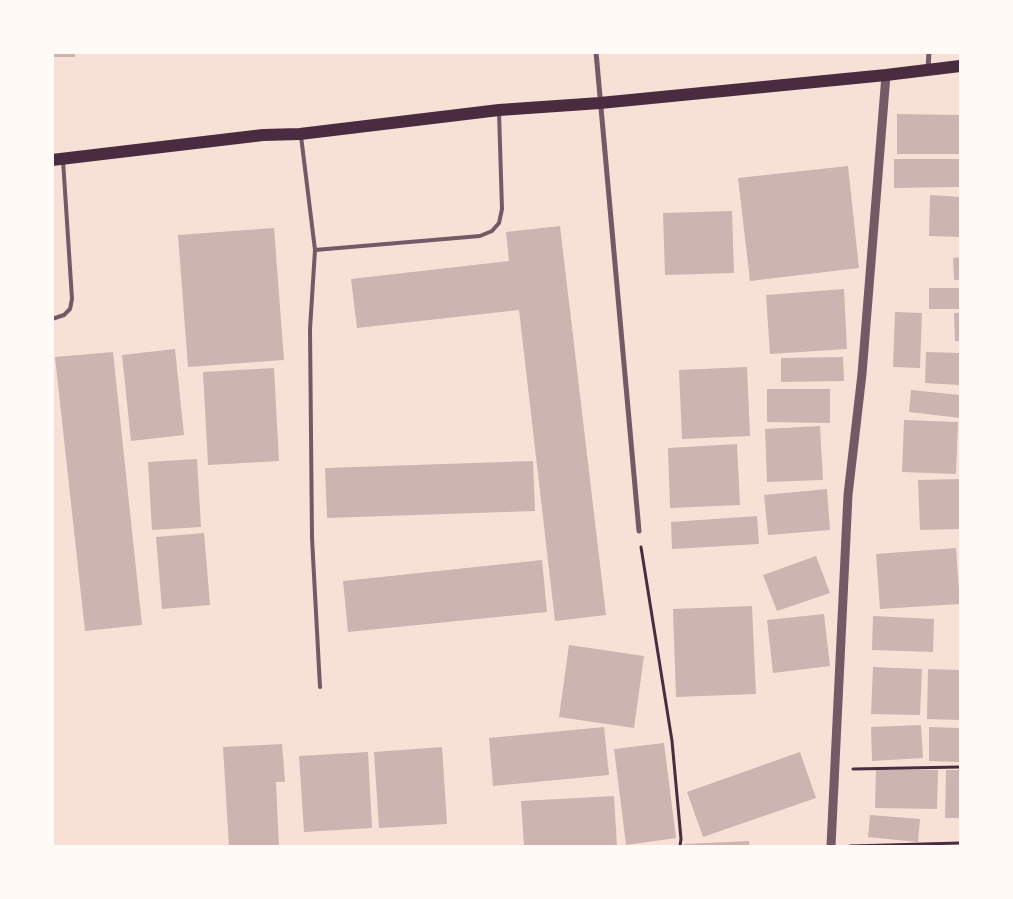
<!DOCTYPE html>
<html>
<head>
<meta charset="utf-8">
<style>
  body { margin:0 }
  #map { position:relative; width:1013px; height:899px; overflow:hidden; background:#f7e1d7; font-family:Mulish,sans-serif }
  canvas { display:block }
  .frame { position:absolute; inset:0; border:54px solid #fffaf5; pointer-events:none }
</style>
</head>
<body>
<div id="map">
<canvas width="1013" height="899"></canvas>
<div class="frame"></div>
</div>
<script>
const ctx = document.querySelector('canvas').getContext('2d');
ctx.lineJoin = 'round';
function fill(path, color) { ctx.fillStyle = color; ctx.fill(path, 'evenodd'); }
const poly = rows => new Path2D(rows.map(r => 'M' + r).join(''));
function trace(path, color, width, dash) { ctx.strokeStyle = color; ctx.lineWidth = width; ctx.lineCap = dash ? 'butt' : 'round'; ctx.setLineDash(dash || []); ctx.stroke(path); }
fill(poly([
  [52,52,75,52,75,57,52,57],
  [897,114,960,115,960,154,897,154],
  [894,159,959,159,959,187,894,188],
  [848,166,859,268,750,281,738,178],
  [930,195,960,197,960,237,929,236],
  [732,211,734,273,665,275,663,213],
  [560,226,606,615,555,621,519,310,357,328,351,279,509,261,506,232],
  [274,228,284,360,188,367,178,235],
  [960,257,960,280,954,280,953,258],
  [929,288,960,288,960,309,929,309],
  [844,289,847,349,770,354,766,295],
  [895,312,922,313,920,368,893,367],
  [954,313,960,313,960,341,955,341],
  [175,349,184,435,131,441,122,355],
  [113,352,142,625,85,631,55,357],
  [926,352,960,353,960,385,925,383],
  [843,357,844,381,781,382,781,358],
  [747,367,750,436,682,439,679,370],
  [274,368,279,461,208,465,203,372],
  [767,389,830,389,830,423,767,422],
  [911,390,960,395,960,418,909,412],
  [904,420,958,422,956,474,902,472],
  [820,426,823,480,767,482,765,429],
  [737,444,740,505,670,508,668,448],
  [197,459,201,527,152,530,148,462],
  [533,461,535,511,327,518,325,468],
  [960,479,960,529,920,530,918,480],
  [827,489,830,530,768,535,764,495],
  [757,516,759,544,672,549,671,522],
  [204,533,210,605,162,609,156,537],
  [956,548,960,604,880,609,876,554],
  [816,556,830,593,777,611,763,575],
  [542,560,547,612,348,632,343,581],
  [752,606,756,694,676,697,673,609],
  [824,614,830,666,773,673,767,620],
  [873,616,934,619,933,652,872,650],
  [569,645,644,656,634,728,559,717],
  [873,667,922,669,920,715,871,714],
  [928,669,960,670,960,720,927,719],
  [921,725,923,758,872,761,871,727],
  [604,727,609,775,493,786,489,738],
  [929,727,960,728,960,762,929,761],
  [664,743,676,838,626,845,614,749],
  [282,744,285,782,276,782,279,846,229,846,223,747],
  [442,747,447,824,379,828,374,752],
  [368,752,372,828,304,832,299,756],
  [800,752,816,798,703,837,687,792],
  [876,770,938,770,937,809,875,808],
  [946,770,960,770,960,818,945,818],
  [614,796,617,846,524,846,521,801],
  [870,815,920,819,918,842,868,837],
  [749,841,749,846,684,846,684,844]
]), '#ccb4b1');
trace(poly([
  [641,547,672,741,681,839,680,846],
  [853,769,960,767],
  [850,846,960,843]
]), '#4a2c40', 3);
trace(poly([
  [301,136,315,250,480,236,492,231,499,223,502,209,499,112],
  [315,250,310,329,312,538,320,687],
  [52,319,64,315,70,309,72,299,63,160]
]), '#755966', 4);
trace(poly([
  [596,52,639,531],
  [928,69,929,52]
]), '#755966', 5);
trace(poly([
  [831,846,848,495,862,374,886,75]
]), '#755966', 9);
trace(poly([
  [52,160,263,135,300,134,499,110,600,103,886,75,960,66]
]), '#4a2c40', 12);
</script>
</body>
</html>
